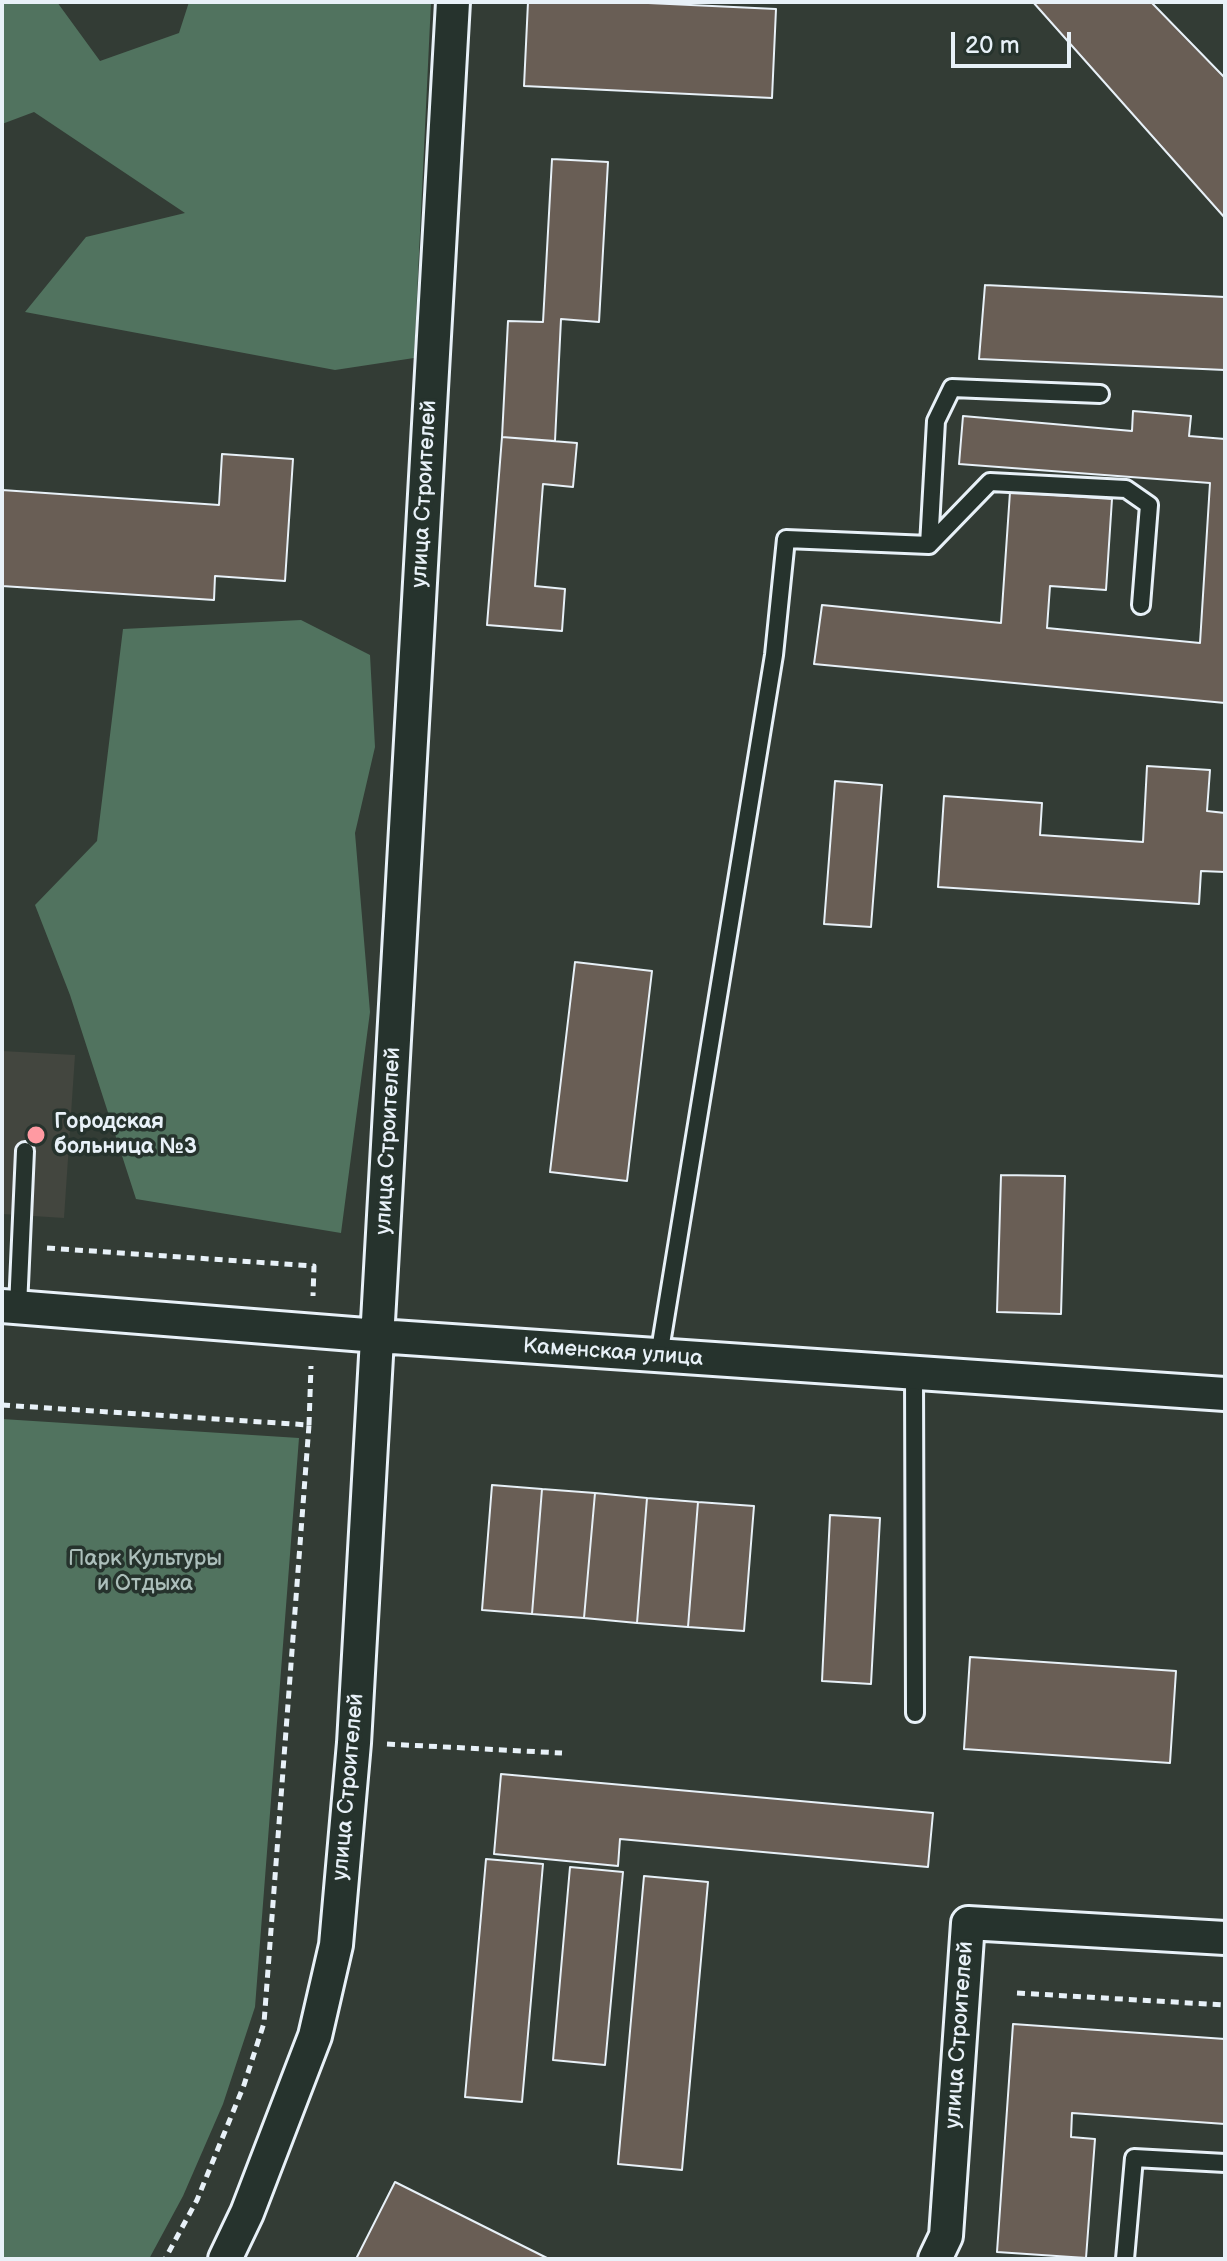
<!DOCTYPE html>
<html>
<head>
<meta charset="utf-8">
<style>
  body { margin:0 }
  #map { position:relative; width:1227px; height:2261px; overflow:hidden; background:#333c35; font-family:"Balsamiq Sans",sans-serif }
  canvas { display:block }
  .frame { position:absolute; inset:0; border:4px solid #e8f1f8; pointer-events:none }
  .scale { position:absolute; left:951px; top:32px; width:120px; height:36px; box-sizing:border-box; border:4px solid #e8f1f8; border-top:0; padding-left:10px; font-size:24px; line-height:28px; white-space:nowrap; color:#e8f1f8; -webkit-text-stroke:6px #26332d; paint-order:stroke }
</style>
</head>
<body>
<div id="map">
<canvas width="1227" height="2261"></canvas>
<div class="frame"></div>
<div class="scale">20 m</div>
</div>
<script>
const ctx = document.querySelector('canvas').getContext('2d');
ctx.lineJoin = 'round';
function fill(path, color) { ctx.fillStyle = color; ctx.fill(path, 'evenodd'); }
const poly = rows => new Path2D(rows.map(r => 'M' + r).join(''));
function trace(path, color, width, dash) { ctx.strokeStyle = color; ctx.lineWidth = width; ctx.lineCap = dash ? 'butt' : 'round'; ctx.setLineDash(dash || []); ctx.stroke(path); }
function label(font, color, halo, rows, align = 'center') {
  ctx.font = font + ' "Balsamiq Sans",sans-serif'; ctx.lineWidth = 7; ctx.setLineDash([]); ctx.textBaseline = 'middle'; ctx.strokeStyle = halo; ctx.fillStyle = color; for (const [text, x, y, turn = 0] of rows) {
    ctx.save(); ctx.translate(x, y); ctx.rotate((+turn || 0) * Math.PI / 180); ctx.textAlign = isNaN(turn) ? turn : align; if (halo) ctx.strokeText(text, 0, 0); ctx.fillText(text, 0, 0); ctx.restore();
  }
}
fill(poly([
  [2,1051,75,1055,64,1218,2,1214]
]), '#43463f');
fill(poly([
  [2,2,57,2,100,61,179,33,189,2,431,2,414,358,335,370,25,312,86,237,185,213,34,112,2,124],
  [301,620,370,655,375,747,355,833,370,1012,341,1233,136,1199,70,995,35,905,97,841,123,629],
  [2,1419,299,1438,255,2007,223,2104,183,2196,149,2259,2,2259]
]), '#51735f');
const building = poly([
  [528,2,627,2,776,9,772,98,524,86,528,2],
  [1033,2,1151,2,1225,78,1225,218,1033,2],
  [552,159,608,162,599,322,561,319,555,441,502,437,508,321,543,322,552,159],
  [985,285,1225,297,1225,370,979,359,985,285],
  [1133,411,1191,416,1189,436,1225,439,1225,703,814,664,822,605,1001,623,1010,492,1112,499,1106,590,1050,586,1047,628,1200,643,1210,483,959,464,963,416,1132,431,1133,411],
  [502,437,577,443,573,487,543,484,535,586,565,589,562,631,487,625,502,437],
  [222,454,293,459,285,581,215,576,214,600,2,586,2,490,219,505,222,454],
  [1147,766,1210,770,1207,811,1225,813,1225,872,1201,871,1199,904,938,887,944,796,1042,803,1040,835,1143,842,1147,766],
  [835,781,882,785,871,927,824,924,835,781],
  [575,962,652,971,627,1181,550,1172,575,962],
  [1001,1175,1065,1176,1061,1314,997,1312,1001,1175],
  [492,1485,542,1489,532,1614,482,1610,492,1485],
  [542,1489,595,1493,584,1618,532,1614,542,1489],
  [595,1493,647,1498,637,1623,584,1618,595,1493],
  [647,1498,698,1502,688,1627,637,1623,647,1498],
  [698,1502,754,1506,744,1631,688,1627,698,1502],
  [830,1515,880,1518,871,1684,822,1681,830,1515],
  [970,1657,1176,1671,1170,1763,964,1749,970,1657],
  [501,1774,933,1813,928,1867,620,1839,618,1866,494,1854,501,1774],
  [486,1859,543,1864,522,2102,465,2097,486,1859],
  [570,1867,623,1872,605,2065,553,2060,570,1867],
  [644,1876,708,1882,682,2170,618,2164,644,1876],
  [1013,2024,1225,2039,1225,2124,1072,2113,1071,2137,1095,2139,1086,2258,997,2252,1013,2024],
  [395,2182,549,2259,356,2259,395,2182]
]);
fill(building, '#695e55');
trace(building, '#e8f1f8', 2);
const lane = poly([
  [929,545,990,482,1126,489,1149,505,1141,605],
  [18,1307,25,1151],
  [659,1356,774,655,786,539,929,545,936,421,952,388,1100,394],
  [914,1373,915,1713],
  [1125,2259,1134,2158,1225,2163]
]);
const street = poly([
  [2,1306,378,1336,1225,1394],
  [225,2259,247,2213,315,2036,336,1945,354,1743,453,2],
  [935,2259,946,2236,968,1923,1225,1938]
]);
trace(lane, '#e8f1f8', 22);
trace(street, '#e8f1f8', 38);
trace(poly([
  [47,1248,314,1266,313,1296],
  [2,1405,309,1425,264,2023,244,2085,197,2200,165,2259],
  [309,1425,311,1366],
  [387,1744,562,1753],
  [1017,1993,1225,2005]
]), '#e8f1f8', 5, [8, 6]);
trace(lane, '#26332d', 16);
trace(street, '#26332d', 32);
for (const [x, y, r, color] of [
  [36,1135,10,"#ff9aa2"]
]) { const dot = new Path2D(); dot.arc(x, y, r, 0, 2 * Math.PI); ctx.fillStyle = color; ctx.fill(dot); trace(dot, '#26332d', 3); }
label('22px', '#e8f1f8', '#26332d', [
  ["улица Строителей",425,494,-87],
  ["улица Строителей",389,1141,-87],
  ["Каменская улица",613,1353,4],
  ["улица Строителей",349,1787,-85],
  ["улица Строителей",960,2035,-86]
]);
label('bold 22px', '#e8f1f8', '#26332d', [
  ["Городская",54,1122],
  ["больница №3",54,1147]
], 'left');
label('22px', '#acbfbb', '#26332d', [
  ["Парк Культуры",145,1559],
  ["и Отдыха",145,1584]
]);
</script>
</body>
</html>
